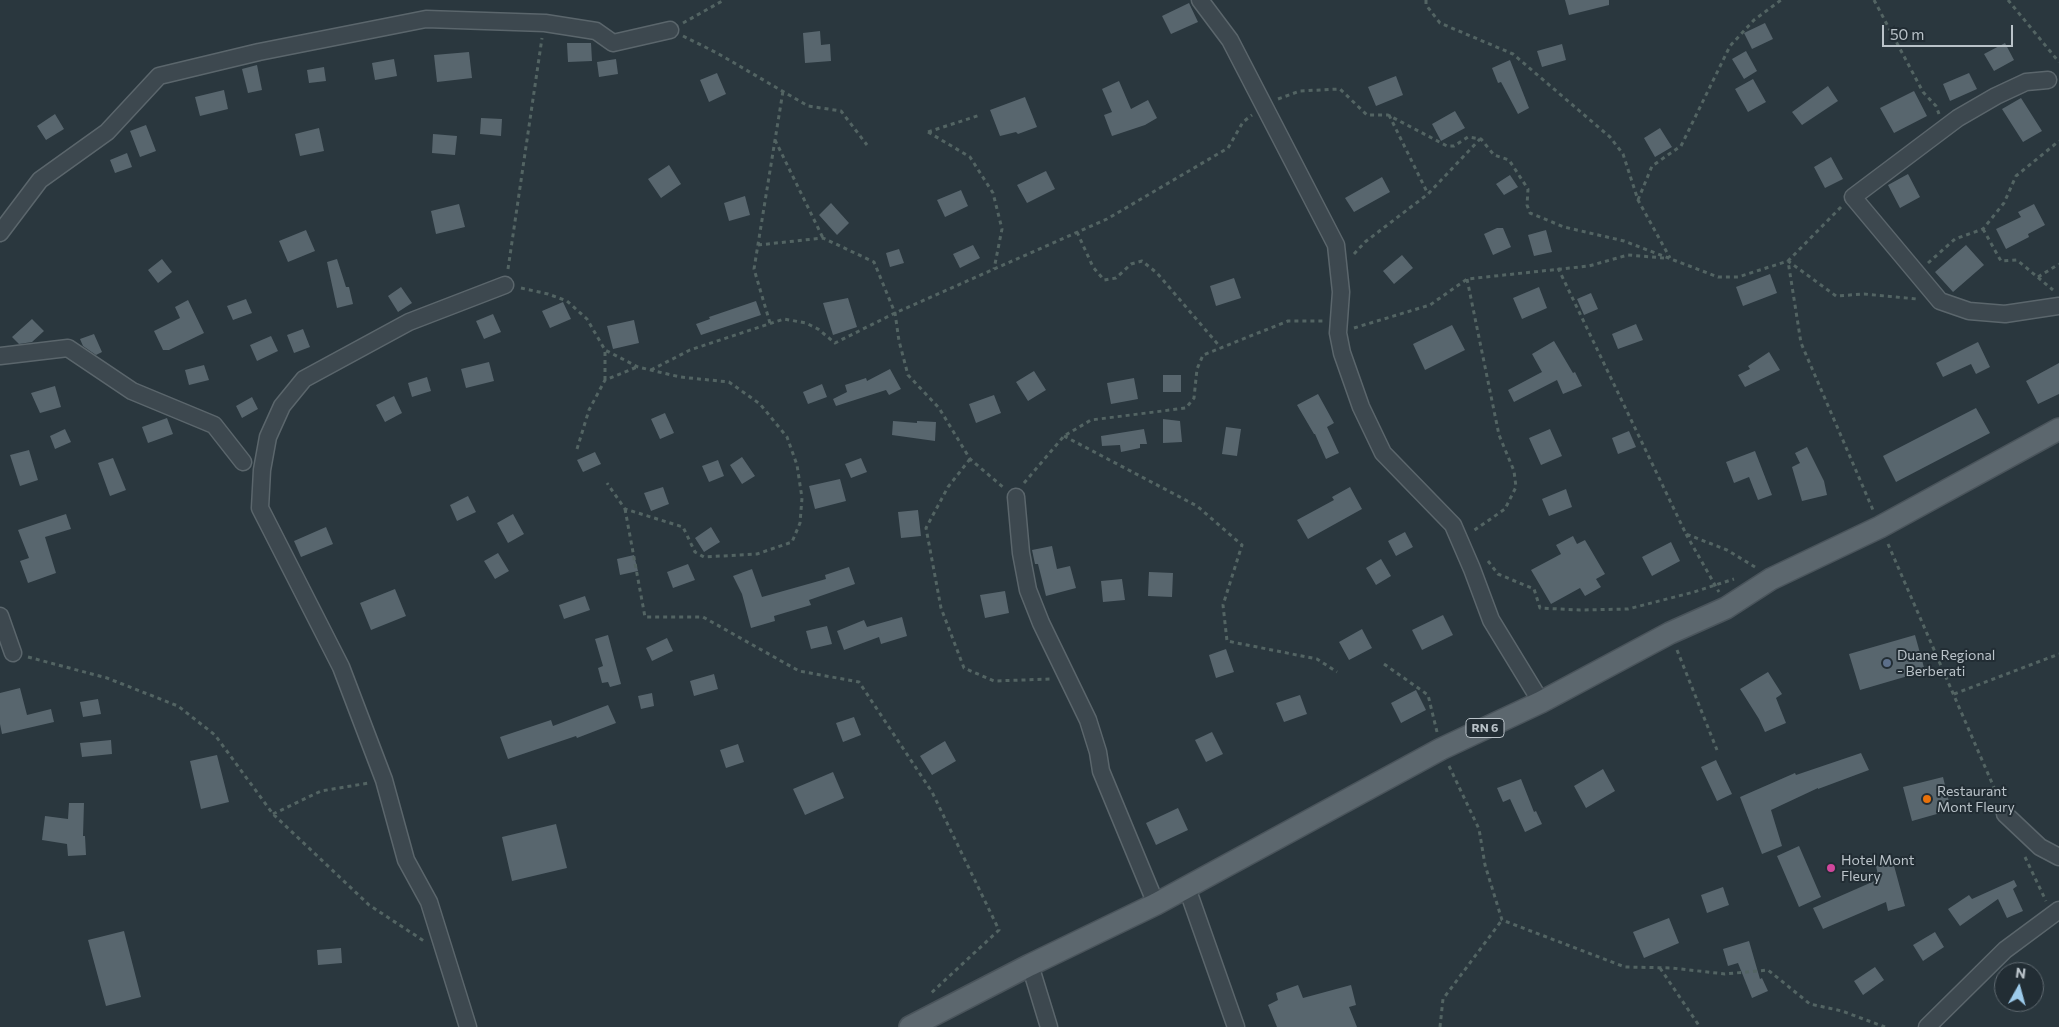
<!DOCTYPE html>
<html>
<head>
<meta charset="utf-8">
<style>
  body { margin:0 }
  #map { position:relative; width:2059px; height:1027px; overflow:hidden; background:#2a373e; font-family:Commissioner,sans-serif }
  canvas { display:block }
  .north { position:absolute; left:1994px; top:962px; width:50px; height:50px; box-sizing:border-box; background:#222d34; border:1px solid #5f6970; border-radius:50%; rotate:7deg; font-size:14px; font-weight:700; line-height:20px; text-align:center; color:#bac3c9 }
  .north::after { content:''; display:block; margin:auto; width:18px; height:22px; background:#9dcbeb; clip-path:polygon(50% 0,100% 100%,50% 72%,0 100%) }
  .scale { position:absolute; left:1882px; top:25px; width:131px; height:22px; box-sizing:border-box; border:2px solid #bac3c9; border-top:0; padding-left:6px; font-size:15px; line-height:18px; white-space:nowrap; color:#bac3c9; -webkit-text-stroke:4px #222d34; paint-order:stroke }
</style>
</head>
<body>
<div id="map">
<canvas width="2059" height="1027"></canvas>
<div class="north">N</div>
<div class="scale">50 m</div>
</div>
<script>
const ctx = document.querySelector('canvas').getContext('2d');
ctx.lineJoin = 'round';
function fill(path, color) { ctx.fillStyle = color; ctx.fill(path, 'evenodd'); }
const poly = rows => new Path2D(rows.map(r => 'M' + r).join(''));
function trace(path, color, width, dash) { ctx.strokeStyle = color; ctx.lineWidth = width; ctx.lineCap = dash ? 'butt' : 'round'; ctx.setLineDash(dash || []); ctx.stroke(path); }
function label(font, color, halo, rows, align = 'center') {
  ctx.font = font + ' Commissioner,sans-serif'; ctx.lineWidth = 4; ctx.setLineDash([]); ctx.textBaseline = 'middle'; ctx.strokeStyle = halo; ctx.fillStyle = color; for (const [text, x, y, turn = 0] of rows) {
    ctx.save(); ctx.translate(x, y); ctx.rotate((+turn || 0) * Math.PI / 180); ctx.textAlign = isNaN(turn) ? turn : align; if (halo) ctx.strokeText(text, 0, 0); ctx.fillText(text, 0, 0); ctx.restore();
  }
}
fill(poly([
  [1565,0,1609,0,1609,5,1569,15],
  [1189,3,1198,22,1171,34,1162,16],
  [1765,23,1773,39,1752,49,1744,33],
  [820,31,821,45,830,44,831,61,805,63,803,33],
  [567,43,591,43,592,61,568,62],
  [2005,43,2014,60,1994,71,1984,54],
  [1562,44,1566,60,1542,67,1537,51],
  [1746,51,1757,71,1744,79,1732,59],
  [469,52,472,78,437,82,434,55],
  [394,59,397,76,375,80,372,63],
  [616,59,618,74,599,77,597,62],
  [1510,60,1529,108,1518,114,1501,82,1498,83,1492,68],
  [257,65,262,90,248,93,242,69],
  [324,67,326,81,309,83,307,70],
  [717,73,726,94,709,102,700,80],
  [1969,73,1977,89,1950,101,1943,84],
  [1396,76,1403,95,1376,106,1368,87],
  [1753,79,1766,102,1748,112,1735,89],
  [1119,81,1131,109,1148,100,1157,118,1145,125,1112,136,1104,115,1112,112,1102,89],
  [1828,86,1838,101,1802,125,1792,112],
  [224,90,228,109,200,116,195,97],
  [1914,91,1927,116,1894,133,1880,108],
  [1025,97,1037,127,1018,134,1016,132,1000,136,990,110],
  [2021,98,2042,131,2023,142,2002,109],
  [1455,111,1465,128,1441,141,1432,124],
  [55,114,64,129,46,140,37,126],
  [481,118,502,119,501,136,480,134],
  [146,125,156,151,140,157,130,131],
  [319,128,324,151,300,156,295,134],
  [1660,128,1672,147,1655,157,1644,138],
  [433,134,457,136,455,155,432,153],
  [127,153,132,167,115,173,110,160],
  [1831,157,1843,179,1825,188,1814,167],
  [669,165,681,184,661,198,648,179],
  [1046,171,1055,189,1027,203,1017,185],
  [1908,174,1920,197,1900,208,1888,185],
  [1510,175,1518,187,1504,195,1496,184],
  [1382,177,1390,192,1354,212,1345,198],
  [961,190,968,206,945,217,937,200],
  [745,196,750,215,729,221,724,203],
  [831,203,849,223,837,235,819,215],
  [459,204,465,227,436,234,431,211],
  [2034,204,2045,225,2028,234,2029,237,2006,249,1996,229,2021,217,2018,212],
  [1497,228,1503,228,1511,247,1493,255,1484,234],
  [306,230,315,251,288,262,279,241],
  [1546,230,1552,252,1534,256,1528,235],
  [973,245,980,258,960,268,953,254],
  [1966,245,1984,265,1953,292,1935,272],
  [899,249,904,263,890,267,886,253],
  [1402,255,1413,268,1394,284,1383,271],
  [162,259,172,272,158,283,148,270],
  [337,259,346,287,349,287,353,304,337,308,327,262],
  [1770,274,1777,293,1743,306,1736,287],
  [1234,278,1241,298,1216,306,1210,286],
  [401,287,412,303,398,312,388,296],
  [1539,287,1547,308,1522,319,1513,298],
  [1591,293,1598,309,1584,315,1577,299],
  [848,298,857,327,833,335,823,303],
  [246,299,252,313,233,320,227,306],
  [188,300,204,333,169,350,163,350,154,331,180,318,175,307],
  [756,301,761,315,701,335,696,324,710,319,709,317],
  [563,302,571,319,550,328,542,311],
  [493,314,501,332,484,339,476,321],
  [32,319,44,331,32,342,19,344,12,337],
  [634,320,639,343,613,349,607,326],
  [1636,324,1643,340,1618,349,1612,334],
  [1452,325,1465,350,1425,370,1413,344],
  [303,329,310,347,294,353,287,335],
  [94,334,102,352,96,355,83,346,80,339],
  [271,336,278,351,257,361,250,345],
  [1554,341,1573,373,1575,372,1582,386,1563,394,1557,380,1514,402,1508,390,1542,372,1532,354],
  [1978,342,1990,367,1976,374,1971,364,1943,377,1936,363],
  [1769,352,1780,370,1745,387,1738,375,1750,369,1748,366],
  [489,362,494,381,466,388,461,369],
  [2059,363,2059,394,2038,404,2026,381],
  [204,365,209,380,189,385,185,370],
  [890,369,901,389,889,395,886,390,836,406,833,399,847,392,845,385,866,378,867,381],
  [1034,371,1046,390,1028,401,1016,382],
  [1163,375,1181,375,1181,392,1163,392],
  [427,377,431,391,412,397,408,383],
  [1134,378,1138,399,1111,404,1107,383],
  [822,384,827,397,808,404,803,392],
  [55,386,61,407,40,413,31,393],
  [1318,394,1334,423,1327,427,1339,453,1326,459,1315,434,1314,434,1297,405],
  [994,395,1001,413,976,423,969,404],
  [394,396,402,413,385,422,376,405],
  [252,397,258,409,242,418,236,406],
  [1976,408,1990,433,1896,482,1883,456],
  [665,413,674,433,660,439,651,419],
  [167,418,173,434,148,443,142,427],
  [1163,419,1180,421,1182,442,1163,443],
  [893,421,917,423,917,421,936,422,935,441,892,435],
  [1226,427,1241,429,1237,456,1222,454],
  [65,429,71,442,55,449,50,436],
  [1144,429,1147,444,1140,444,1140,448,1121,452,1120,445,1102,446,1101,436],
  [1550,429,1562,456,1541,465,1529,438],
  [1629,431,1636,447,1618,454,1612,438],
  [1807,447,1824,481,1827,495,1802,501,1792,467,1800,463,1795,453],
  [29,450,38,480,20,486,10,455],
  [1755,451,1772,495,1758,500,1749,477,1734,483,1726,462],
  [595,452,601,464,583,472,577,460],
  [742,457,755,476,742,484,730,465],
  [113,458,126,490,110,496,98,463],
  [861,458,867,472,851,478,845,464],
  [718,460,724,476,709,482,702,466],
  [840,479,846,501,815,509,809,486],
  [663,487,669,504,651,511,644,493],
  [1350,487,1362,509,1308,539,1297,520,1334,500,1332,497],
  [1566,489,1572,507,1549,516,1542,499],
  [468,496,476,512,457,521,450,505],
  [918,510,921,536,901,538,898,512],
  [66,514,71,529,45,537,56,573,28,583,20,561,29,558,18,530],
  [513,514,524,534,508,543,497,523],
  [326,527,333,544,301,557,294,541],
  [711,527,720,542,704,552,695,538],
  [1405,532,1413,547,1396,556,1388,541],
  [1573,536,1577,544,1585,540,1605,574,1596,579,1601,587,1585,596,1580,588,1551,604,1531,570,1561,554,1556,545],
  [1671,542,1680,561,1652,576,1642,557],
  [1052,546,1057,569,1070,566,1076,588,1046,596,1038,564,1035,564,1032,550],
  [498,553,509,571,495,579,484,561],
  [634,555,638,571,620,575,617,559],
  [1381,559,1391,576,1376,585,1366,568],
  [688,564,695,580,673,588,667,572],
  [849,567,855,584,809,600,811,605,774,616,775,621,751,628,742,594,733,576,752,569,762,597,826,579,825,575],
  [1149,572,1173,573,1172,597,1148,596],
  [1122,579,1125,600,1103,602,1101,581],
  [395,589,406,616,371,630,360,603],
  [1005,591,1009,613,985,618,980,595],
  [585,596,590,610,564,619,559,605],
  [1443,615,1453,635,1422,650,1412,630],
  [902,617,907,636,881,644,879,637,844,650,837,631,864,620,867,627],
  [827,626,832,644,811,649,806,631],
  [1362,629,1372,648,1349,660,1339,642],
  [608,635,621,684,610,687,608,682,602,683,598,668,603,666,595,639],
  [1915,635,1925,671,1860,690,1849,654],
  [667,638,673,651,652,661,646,648],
  [1226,649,1234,672,1216,678,1209,655],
  [1768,672,1782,694,1776,698,1786,723,1765,732,1759,719,1740,689],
  [714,674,718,689,694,696,690,681],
  [20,688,27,715,51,709,54,722,2,734,0,724,0,693],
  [1416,690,1426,710,1401,723,1391,703],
  [652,693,654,706,641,709,638,696],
  [1300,695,1307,714,1284,722,1276,703],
  [98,699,101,714,83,717,80,702],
  [608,705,616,723,577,738,576,736,508,759,500,737,551,720,553,726],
  [854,717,861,735,843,742,836,723],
  [1212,732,1223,754,1206,762,1195,740],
  [111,740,112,754,82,757,80,743],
  [945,741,956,761,932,775,920,756],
  [738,744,744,762,726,768,720,750],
  [1861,753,1869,770,1818,789,1818,788,1771,810,1782,846,1762,854,1740,797,1795,773,1796,775],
  [217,755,229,802,201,809,190,761],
  [1716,760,1732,794,1717,801,1701,767],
  [1603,769,1615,791,1586,808,1574,786],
  [833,772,844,798,805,815,793,789],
  [1943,777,1951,810,1912,821,1903,787],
  [1521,779,1534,812,1536,811,1542,824,1525,832,1510,799,1503,802,1497,788],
  [69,803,84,803,83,836,85,836,86,855,68,856,67,844,42,840,45,816,68,819],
  [1178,808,1188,830,1156,845,1146,823],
  [556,824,567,868,512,881,502,837],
  [1799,846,1821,897,1799,907,1777,856],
  [1893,862,1905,906,1888,911,1886,902,1823,929,1813,908,1879,879,1876,866],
  [2014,880,2017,886,2013,889,2023,911,2007,918,1998,899,1960,926,1948,909,1969,895,1972,899],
  [1723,887,1729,905,1707,913,1701,895],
  [1669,918,1679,943,1644,958,1633,932],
  [124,931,141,997,106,1006,88,940],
  [1935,932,1944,947,1923,961,1913,945],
  [1749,941,1760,979,1762,978,1768,991,1752,998,1738,963,1728,966,1723,949],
  [341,948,342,963,318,965,317,950],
  [1875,967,1884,980,1863,995,1854,981],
  [1298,985,1303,998,1351,985,1356,1005,1349,1007,1357,1027,1277,1027,1268,1005,1278,1000,1276,993]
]), '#58666e');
const minor = poly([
  [1200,0,1230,40,1336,245,1341,292,1338,333,1342,353,1361,407,1383,453,1453,525,1472,569,1491,620,1541,702],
  [2048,80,2026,82,1996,96,1958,118,1853,197,1940,301,1969,311,2005,314,2059,306],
  [0,233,40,180,107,132,159,76,259,52,426,19,545,23,596,31,613,43,670,30],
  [0,356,68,348,132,391,214,425,243,462],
  [1016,497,1021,553,1028,590,1041,623,1088,720,1098,752,1101,771,1156,904],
  [0,616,13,653],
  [2005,814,2040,847,2059,857],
  [1187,888,1236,1027],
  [1030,965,1049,1027],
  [468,1027,429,902,406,860,384,780,341,667,260,508,262,470,268,437,282,406,304,379,409,322,505,285],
  [1927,1027,2005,950,2059,910]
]);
const major = poly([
  [910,1027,1030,965,1156,904,1441,749,1541,702,1670,633,1726,608,1771,579,1880,527,2059,429]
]);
trace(minor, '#5b666c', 19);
trace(major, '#4a545b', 24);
trace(poly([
  [1426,0,1426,5,1440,23,1513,54,1610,137,1623,154,1638,200,1670,258],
  [1874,0,1923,92,1936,106,1939,114],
  [2008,0,2059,62],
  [683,23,724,0],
  [683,36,717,53,808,106,841,111,867,145],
  [1278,99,1300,91,1340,89,1367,115,1388,115,1447,146,1454,146,1468,137,1481,139,1494,155,1509,160,1528,189,1527,205,1530,213,1564,227,1624,241,1718,277,1738,277,1788,261,1836,296,1864,294,1917,299],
  [1389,115,1428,194],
  [928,132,970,157,993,193,1002,229,994,269],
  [928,132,980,115],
  [775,140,823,238],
  [1638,200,1652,166,1681,146,1730,46,1754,20,1781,0],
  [1841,207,1788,261,1801,343,1873,510],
  [1983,229,2001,261,2017,260,2053,290],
  [1077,232,1093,267,1104,280,1116,278,1131,264,1142,261,1157,273,1221,348],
  [758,245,823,238,874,262,895,313,899,341,908,375,939,408,970,459,1004,488],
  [1354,254,1365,242,1428,194,1480,139],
  [1928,263,1955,239,1983,229,2004,203,2016,176,2059,141],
  [1558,268,1686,534,1727,550,1755,567],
  [508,269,542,38],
  [2038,277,2059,264],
  [1467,279,1499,435,1514,471,1516,487,1505,509,1473,531],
  [521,288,548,294,567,301,587,319,605,350,638,367,680,377,729,382,760,404,787,437,797,465,802,498,800,523,792,542,757,554,704,557,695,552,683,527,625,509,607,483],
  [770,323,754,269,783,91],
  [1354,328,1430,305,1467,279,1589,266,1628,255,1664,258],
  [651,370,690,350,784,319,806,323,818,329,835,343,895,313,1107,219,1228,148,1243,122,1252,115],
  [605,380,605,350],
  [1064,436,1197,506,1242,545,1223,605,1227,641,1317,659,1337,672],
  [577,449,589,410,605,380,637,367],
  [970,459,948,487,926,528,941,608,964,668,994,681,1051,679],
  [1024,483,1064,436,1091,420,1186,408,1194,398,1197,369,1203,355,1288,321,1324,321],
  [625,509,645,617,703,617,799,671,859,682,932,792,999,930,929,995],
  [1686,534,1719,592],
  [1888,544,1999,799],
  [1488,561,1498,574,1534,589,1540,608,1580,610,1628,609,1694,592,1734,579],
  [1677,650,1717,750],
  [28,657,107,678,178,706,215,735,273,814,369,905,424,941],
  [1384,664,1428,695,1437,732],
  [1954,694,2059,654],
  [1449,766,1479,829,1485,865,1502,920,1625,967,1672,968,1725,974,1768,970,1810,1004,1842,1011,1885,1027],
  [273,814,321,791,369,783],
  [2025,857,2046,901],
  [1660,968,1700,1027],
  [1440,1027,1443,999,1502,920]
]), '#536463', 3, [4, 4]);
trace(minor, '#3d484f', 16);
trace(major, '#5c676e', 21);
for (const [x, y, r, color] of [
  [1887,663,5,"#5c6f8a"],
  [1927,799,5,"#e8710a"],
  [1831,868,5,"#d1479c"]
]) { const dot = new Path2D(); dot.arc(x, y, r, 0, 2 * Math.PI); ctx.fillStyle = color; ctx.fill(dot); trace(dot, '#222d34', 2); }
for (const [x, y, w] of [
  [1485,728,38]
]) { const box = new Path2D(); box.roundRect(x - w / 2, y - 9.5, w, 19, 4); ctx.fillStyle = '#222d34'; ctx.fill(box); trace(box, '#bac3c9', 1); }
label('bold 12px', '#bac3c9', null, [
  ["RN 6",1485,728]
]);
label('14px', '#bac3c9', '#222d34', [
  ["Duane Regional",1897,655],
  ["- Berberati",1897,671],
  ["Restaurant",1937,791],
  ["Mont Fleury",1937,807],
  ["Hotel Mont",1841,860],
  ["Fleury",1841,876]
], 'left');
</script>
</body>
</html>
